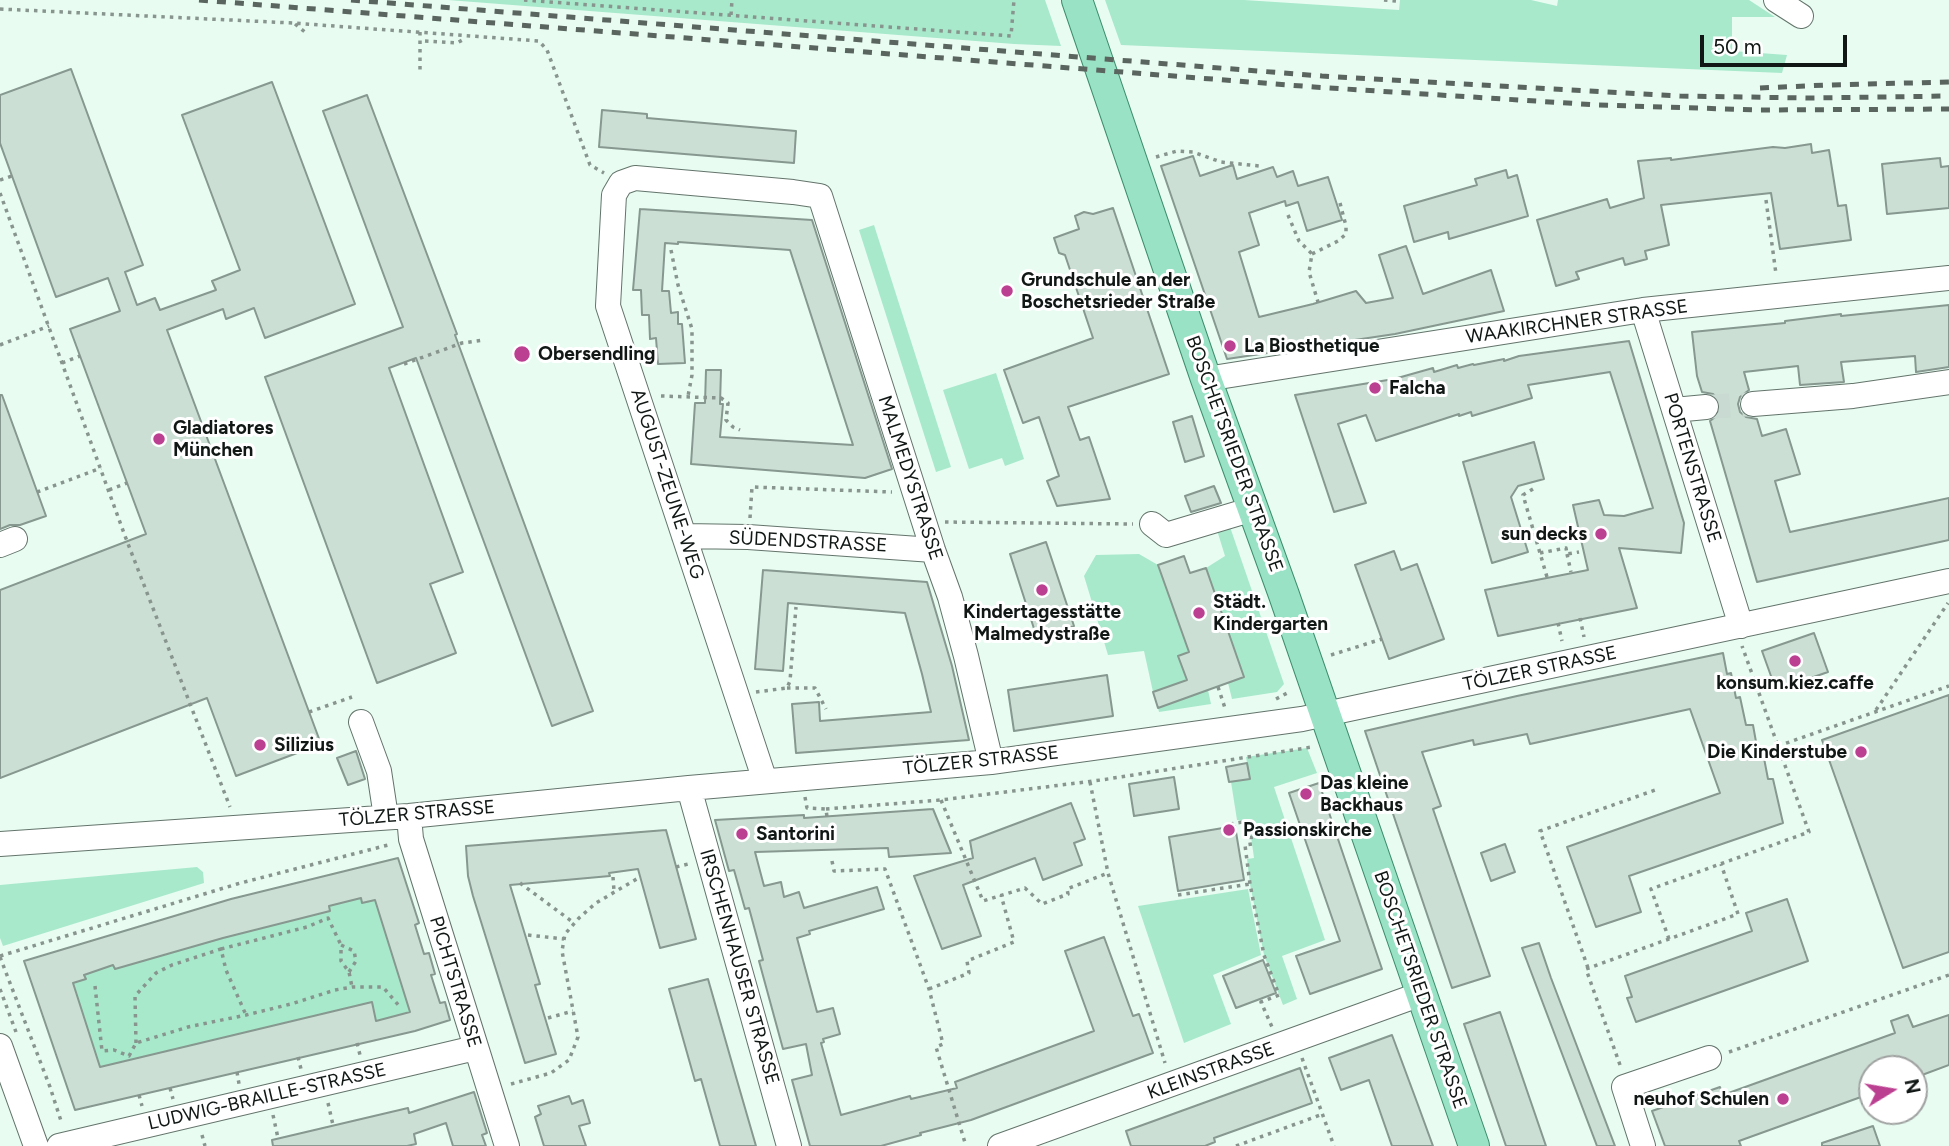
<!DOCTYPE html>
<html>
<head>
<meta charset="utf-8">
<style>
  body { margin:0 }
  #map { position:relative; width:1949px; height:1146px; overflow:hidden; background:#e8fcf2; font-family:Figtree,sans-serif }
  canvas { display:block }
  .north { position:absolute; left:1858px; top:1055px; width:70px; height:70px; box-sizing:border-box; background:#fff; border:2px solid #9fa2a1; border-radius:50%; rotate:79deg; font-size:19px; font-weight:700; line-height:28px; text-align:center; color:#101714 }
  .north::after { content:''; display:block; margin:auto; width:24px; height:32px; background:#bc4091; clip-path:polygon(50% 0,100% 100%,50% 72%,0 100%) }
  .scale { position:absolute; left:1700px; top:35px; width:147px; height:32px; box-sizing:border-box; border:4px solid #101714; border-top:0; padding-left:9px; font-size:21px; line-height:24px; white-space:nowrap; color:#101714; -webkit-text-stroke:5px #fff; paint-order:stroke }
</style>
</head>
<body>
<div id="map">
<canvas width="1949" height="1146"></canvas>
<div class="north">N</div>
<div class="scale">50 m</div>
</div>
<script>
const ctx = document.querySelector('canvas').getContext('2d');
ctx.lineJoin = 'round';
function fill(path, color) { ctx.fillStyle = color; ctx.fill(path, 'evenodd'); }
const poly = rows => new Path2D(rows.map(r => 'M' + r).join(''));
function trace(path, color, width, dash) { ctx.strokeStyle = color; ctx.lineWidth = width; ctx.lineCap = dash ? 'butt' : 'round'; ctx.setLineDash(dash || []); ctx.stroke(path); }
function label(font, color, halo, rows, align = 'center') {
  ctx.font = font + ' Figtree,sans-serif'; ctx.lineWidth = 6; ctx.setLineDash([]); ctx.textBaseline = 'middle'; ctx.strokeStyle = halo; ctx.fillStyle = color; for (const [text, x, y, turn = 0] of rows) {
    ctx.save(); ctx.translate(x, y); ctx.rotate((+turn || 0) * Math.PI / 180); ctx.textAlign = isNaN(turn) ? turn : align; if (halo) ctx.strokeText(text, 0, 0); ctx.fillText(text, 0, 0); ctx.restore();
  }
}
fill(poly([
  [448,0,1045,0,1061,46,1014,44],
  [1105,0,1244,0,1399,10,1400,0,1531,0,1557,6,1558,0,1749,0,1775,17,1732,17,1732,51,1787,55,1782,73,1121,45],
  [874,225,951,467,936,472,859,230],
  [996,373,1024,459,1005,466,1002,458,969,469,943,390],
  [1229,524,1284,684,1277,692,1232,699,1228,683,1244,677,1206,568,1225,556,1216,527],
  [1139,554,1158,565,1189,652,1178,656,1187,680,1153,692,1144,651,1108,655,1084,576,1096,555],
  [1208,690,1211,704,1159,712,1158,708],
  [1307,748,1317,773,1274,787,1325,940,1282,956,1297,999,1283,1005,1264,955,1250,884,1247,859,1254,858,1249,822,1237,820,1231,782,1250,779,1246,757],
  [197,867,203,872,204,883,3,946,0,938,0,885],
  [1248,889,1261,955,1213,975,1231,1024,1184,1043,1138,906],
  [361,898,363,903,375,900,410,1012,376,1021,372,1003,100,1067,73,983,86,979,84,975,113,965,115,969,223,938,330,911,329,906]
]), '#a8e9cb');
const building = poly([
  [71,69,143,265,125,272,137,305,155,298,160,310,216,290,212,281,240,270,182,115,272,82,355,304,265,338,254,308,226,319,223,309,167,330,321,744,236,776,207,698,0,778,0,590,146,534,70,329,120,311,108,278,56,297,0,143,0,95,71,69],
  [367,95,457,334,455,335,593,711,552,726,416,358,389,368,463,572,430,584,456,653,377,683,265,377,403,327,323,111,367,95],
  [602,110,647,114,647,118,796,131,794,163,599,147,602,110],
  [1811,144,1812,153,1829,150,1838,206,1846,205,1851,240,1780,249,1771,193,1661,205,1669,245,1645,251,1647,259,1625,265,1623,258,1576,272,1579,279,1556,286,1537,220,1607,199,1610,208,1644,198,1638,161,1671,158,1671,160,1773,147,1785,148,1811,144],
  [1193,156,1200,176,1233,165,1237,179,1273,167,1277,177,1293,171,1298,186,1328,177,1342,220,1307,231,1298,202,1286,206,1285,201,1249,213,1259,245,1239,252,1259,317,1313,304,1356,291,1366,303,1393,298,1379,255,1406,246,1423,294,1491,270,1504,311,1395,334,1227,359,1161,166,1193,156],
  [1940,158,1941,167,1949,166,1949,208,1887,214,1882,164,1940,158],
  [1506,170,1508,178,1517,175,1528,216,1449,239,1448,232,1414,242,1404,206,1477,185,1475,179,1506,170],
  [1113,208,1169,374,1068,407,1080,440,1089,437,1110,499,1057,506,1047,481,1059,476,1039,417,1023,423,1004,370,1093,338,1065,255,1059,253,1054,238,1079,229,1075,216,1084,212,1093,214,1113,208],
  [640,209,812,220,892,469,865,478,691,464,695,403,705,403,706,370,721,370,720,404,723,404,720,437,853,445,790,250,678,242,678,244,665,243,662,291,669,291,671,313,678,312,678,324,682,324,685,363,658,364,656,338,650,339,649,315,642,315,641,290,633,290,640,209],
  [1949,305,1949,367,1916,372,1915,356,1841,362,1844,382,1800,385,1798,366,1744,372,1749,390,1740,397,1738,404,1740,412,1746,417,1757,419,1762,436,1786,429,1800,474,1775,481,1790,532,1949,498,1949,540,1757,582,1710,421,1719,414,1721,405,1718,399,1713,394,1702,392,1697,376,1692,332,1785,323,1785,321,1841,314,1841,316,1949,305],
  [1629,341,1684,523,1681,553,1619,548,1637,608,1498,636,1485,590,1588,570,1573,505,1599,500,1604,515,1624,516,1653,508,1610,372,1528,385,1532,398,1472,416,1471,412,1459,416,1459,414,1376,441,1366,415,1338,424,1366,503,1334,512,1295,395,1394,379,1433,368,1434,372,1457,365,1458,368,1473,364,1474,365,1504,359,1504,361,1519,356,1629,341],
  [0,395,2,395,46,516,20,525,10,525,0,529,0,395],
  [1192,416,1204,456,1185,462,1173,422,1192,416],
  [1534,442,1544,479,1518,486,1511,497,1528,552,1492,563,1463,462,1534,442],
  [1214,486,1221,503,1191,512,1185,496,1214,486],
  [1046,542,1074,626,1037,638,1010,554,1046,542],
  [1394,551,1401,570,1417,564,1444,639,1389,659,1355,565,1394,551],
  [1184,556,1190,573,1206,568,1244,677,1158,708,1153,692,1187,680,1178,656,1189,652,1158,565,1184,556],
  [763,570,927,582,952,666,969,740,796,753,792,704,819,702,820,721,931,712,922,674,905,613,788,603,783,671,755,669,763,570],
  [1814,633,1828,672,1776,690,1762,651,1814,633],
  [1723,653,1727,674,1731,673,1736,698,1740,697,1746,725,1753,725,1758,753,1763,753,1768,779,1773,779,1783,823,1629,876,1641,912,1596,927,1567,847,1720,793,1690,709,1530,744,1527,734,1474,745,1473,740,1422,752,1441,806,1433,809,1490,976,1452,988,1365,731,1517,696,1723,653],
  [1107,675,1113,716,1014,731,1008,690,1107,675],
  [1949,695,1949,952,1903,968,1822,740,1949,695],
  [356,751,365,779,348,785,337,758,356,751],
  [1247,763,1250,779,1229,782,1226,767,1247,763],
  [1174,777,1179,809,1134,816,1129,784,1174,777],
  [1319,783,1382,969,1310,994,1296,956,1340,941,1289,793,1319,783],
  [1071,803,1085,839,1074,843,1082,865,1043,880,1035,858,963,885,981,936,942,949,914,876,973,858,970,841,1071,803],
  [933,809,951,853,889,857,888,848,755,852,764,886,781,882,784,897,799,892,804,908,877,887,884,909,809,931,810,934,797,938,817,1012,833,1008,840,1034,823,1039,824,1042,821,1043,841,1115,910,1096,911,1099,957,1088,955,1082,1094,1031,1065,951,1104,937,1133,1016,1139,1014,1153,1053,971,1120,920,1133,921,1135,881,1146,810,1146,792,1080,812,1075,806,1044,783,1049,759,961,763,960,749,908,745,909,734,870,729,871,715,820,804,815,804,818,933,809],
  [1235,826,1244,880,1178,891,1169,837,1235,826],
  [666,830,696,939,660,948,638,869,609,873,610,876,510,885,540,984,535,985,556,1054,525,1063,473,896,468,876,466,846,666,830],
  [1505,844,1515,872,1491,881,1481,853,1505,844],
  [398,858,419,923,415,925,424,954,429,953,435,974,431,975,440,1003,445,1002,450,1020,415,1031,75,1110,24,961,231,899,398,858],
  [361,898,362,903,375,900,410,1012,376,1021,372,1002,100,1067,73,983,86,979,84,975,113,965,115,969,223,938,330,911,329,906,361,898],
  [1787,899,1808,961,1636,1022,1627,998,1632,997,1625,976,1752,931,1746,913,1787,899],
  [1539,943,1551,978,1615,1146,1597,1146,1522,948,1539,943],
  [1263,960,1276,993,1236,1008,1223,976,1263,960],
  [708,979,734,1070,756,1146,720,1146,701,1079,695,1081,669,989,708,979],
  [1500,1012,1546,1146,1506,1146,1464,1024,1500,1012],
  [1908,1015,1913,1027,1949,1015,1949,1065,1914,1078,1914,1069,1872,1069,1872,1093,1739,1141,1741,1146,1665,1146,1652,1111,1720,1087,1723,1095,1895,1033,1891,1021,1908,1015],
  [1392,1035,1418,1105,1433,1146,1392,1146,1369,1080,1341,1090,1329,1058,1392,1035],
  [1300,1068,1312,1103,1214,1138,1215,1142,1205,1146,1131,1146,1126,1131,1300,1068],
  [474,1092,487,1133,482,1135,486,1146,453,1146,446,1123,414,1134,416,1144,407,1146,273,1146,272,1140,408,1108,409,1113,474,1092],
  [569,1096,572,1104,583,1100,590,1123,579,1126,586,1146,544,1146,535,1117,541,1114,538,1106,569,1096],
  [1873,1126,1880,1146,1822,1146,1822,1143,1873,1126]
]);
fill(building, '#ccdfd5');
trace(building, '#86988f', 2);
trace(poly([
  [1706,407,1753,404]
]), '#c8dad1', 24, [24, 12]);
const minor = poly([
  [1776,0,1801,16],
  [1643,310,1741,626],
  [1206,379,1643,310,1949,278],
  [1753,404,1853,396,1949,382],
  [1674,410,1706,407],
  [1152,524,1166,535,1253,509],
  [684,536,748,537,933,550],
  [0,545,15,539],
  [361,722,379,771,386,817],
  [765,781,608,306,614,195,621,183,635,178,793,192,820,196,933,550,950,597,966,656,991,762],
  [689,788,789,1146],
  [409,816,411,839,507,1146],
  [0,844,409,816,689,788,991,762,1302,719,1949,581],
  [0,1046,36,1146],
  [59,1146,475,1048],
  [1000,1146,1421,994],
  [1643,1146,1624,1087,1709,1058]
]);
const major = poly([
  [1077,0,1206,379,1284,595,1474,1146]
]);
trace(minor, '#63746b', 26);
trace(major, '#3d8e6e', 32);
trace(poly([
  [524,0,1011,36,1014,0],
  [1384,0,1396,1],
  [0,9,293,23,539,41,547,50,590,165,604,173],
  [731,15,732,0],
  [295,24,305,32],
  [420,32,420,74],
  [425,41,457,43,466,38],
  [1156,157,1177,151,1193,152,1221,162,1259,166],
  [0,180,12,176],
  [0,193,125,536,230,807],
  [1766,200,1776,274],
  [1288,215,1299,241,1312,254,1309,272,1318,302],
  [671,250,678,285,692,329,692,375,688,396],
  [1312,254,1338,241,1346,234,1346,226,1340,203],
  [0,345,49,326],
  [62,363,80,356],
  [404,364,462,343,484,340],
  [661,396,721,398,728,403,726,420,733,427,740,430],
  [1533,489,1523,495,1547,577],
  [109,490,127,483],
  [37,492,101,468],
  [750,518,752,487,892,492],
  [945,522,1133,524],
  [1540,553,1566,548,1567,554,1579,552],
  [1567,554,1571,572],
  [1580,618,1584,637],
  [1558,623,1562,641],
  [1331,655,1382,639],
  [1218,687,1225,708],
  [787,688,815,688,826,709],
  [756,692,787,688,790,681,796,607],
  [1276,699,1291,691],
  [1876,710,1948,603],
  [309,712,352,697],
  [1778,746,1949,686],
  [1090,782,1108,873,1165,1063],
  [805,797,807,808,826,809,827,817],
  [941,800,983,901,1025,888,1042,904,1068,894,1067,889,1108,873],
  [826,809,941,800,1101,780,1312,747],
  [1230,824,1249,821,1252,844,1245,845,1250,884,1264,955,1279,995,1261,1002,1272,1027],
  [832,861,834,871,885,869,929,989,943,1044,936,1047,966,1146],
  [676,867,688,864],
  [613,877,614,891],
  [520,883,574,923],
  [1178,895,1250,884],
  [528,935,564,939],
  [1669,939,1651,889,1809,832,1742,646],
  [221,949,307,927,328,918,341,945],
  [0,956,237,884,392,844],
  [0,957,50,1087,62,1124],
  [1588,968,1540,831,1658,789],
  [349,972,356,961,354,951,341,945,341,961,349,972,352,987],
  [95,986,102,1051,114,1050,129,1056,136,1043,188,1027,246,1015,291,1004,335,990,352,987,383,987,400,1007],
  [0,989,16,1032],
  [929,989,969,973,967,961,1014,942,1001,895],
  [548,1018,573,1011],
  [136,1043,135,996,156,973,172,965,221,949,226,970,246,1015],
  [357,1043,360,1055],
  [1729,1052,1949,975],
  [298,1057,301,1069],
  [1302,1058,1334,1146],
  [1620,1065,1586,969,1738,914,1721,864],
  [237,1072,239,1084],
  [511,1084,551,1073,569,1060,578,1037,562,951,565,934,579,918,596,903,640,877],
  [170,1088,173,1099],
  [139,1095,142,1106],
  [328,1103,333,1125],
  [273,1115,278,1138],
  [202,1135,205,1146],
  [1236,1146,1323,1114]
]), '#87958e', 3.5, [3.5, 5]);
trace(minor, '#fff', 24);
trace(major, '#99e2c5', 30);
trace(poly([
  [199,0,1314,87,1598,105,1760,110,1949,109],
  [351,0,1322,76,1680,96,1809,98,1949,96],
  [1760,88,1827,85,1949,82]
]), '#5a6560', 5, [9, 9]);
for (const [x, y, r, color] of [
  [1007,291,7,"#bc4091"],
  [1230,346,7,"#bc4091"],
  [522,354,9,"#bc4091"],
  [1375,388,7,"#bc4091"],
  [159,439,7,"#bc4091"],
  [1601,534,7,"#bc4091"],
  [1042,590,7,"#bc4091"],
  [1199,613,7,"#bc4091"],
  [1795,661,7,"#bc4091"],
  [260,745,7,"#bc4091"],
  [1861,752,7,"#bc4091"],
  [1306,794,7,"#bc4091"],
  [1229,830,7,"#bc4091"],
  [742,834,7,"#bc4091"],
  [1783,1099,7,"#bc4091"]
]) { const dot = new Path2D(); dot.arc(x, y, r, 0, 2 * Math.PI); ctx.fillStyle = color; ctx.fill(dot); trace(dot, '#fff', 2.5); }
label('bold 19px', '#101714', '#fff', [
  ["Grundschule an der",1021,280],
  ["Boschetsrieder Straße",1021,302],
  ["La Biosthetique",1244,346],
  ["Obersendling",538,354],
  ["Falcha",1389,388],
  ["Gladiatores",173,428],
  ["München",173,450],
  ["sun decks",1587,534,"right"],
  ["Städt.",1213,602],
  ["Kindergarten",1213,624],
  ["Kindertagesstätte",1042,612,"center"],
  ["Malmedystraße",1042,634,"center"],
  ["konsum.kiez.caffe",1795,683,"center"],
  ["Silizius",274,745],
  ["Die Kinderstube",1847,752,"right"],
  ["Das kleine",1320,783],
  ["Backhaus",1320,805],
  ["Passionskirche",1243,830],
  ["Santorini",756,834],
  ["neuhof Schulen",1769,1099,"right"]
], 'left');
label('19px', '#101714', '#fff', [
  ["WAAKIRCHNER STRASSE",1577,322,-8],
  ["BOSCHETSRIEDER STRASSE",1234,454,70],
  ["PORTENSTRASSE",1692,468,73],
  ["MALMEDYSTRASSE",910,478,72],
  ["AUGUST-ZEUNE-WEG",667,484,72],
  ["SÜDENDSTRASSE",808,542,3],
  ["TÖLZER STRASSE",1540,669,-12],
  ["TÖLZER STRASSE",981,761,-6],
  ["TÖLZER STRASSE",417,814,-5],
  ["IRSCHENHAUSER STRASSE",739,967,74],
  ["PICHTSTRASSE",455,982,73],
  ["BOSCHETSRIEDER STRASSE",1420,990,71],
  ["KLEINSTRASSE",1211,1071,-20],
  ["LUDWIG-BRAILLE-STRASSE",267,1097,-13]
]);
</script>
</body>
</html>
